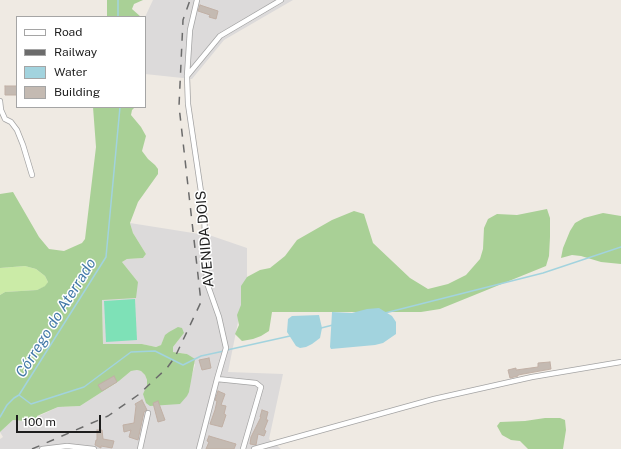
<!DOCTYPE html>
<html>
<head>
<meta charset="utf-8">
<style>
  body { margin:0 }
  #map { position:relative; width:621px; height:449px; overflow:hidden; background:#efeae3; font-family:"Public Sans",sans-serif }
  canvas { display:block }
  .legend { position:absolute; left:16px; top:16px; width:130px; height:92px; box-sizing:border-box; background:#fff; border:1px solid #a5a5a5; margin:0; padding:5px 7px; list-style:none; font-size:12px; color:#1d1d1d }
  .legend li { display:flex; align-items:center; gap:8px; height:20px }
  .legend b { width:20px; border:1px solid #a5a5a5 }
  .scale { position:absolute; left:16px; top:415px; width:85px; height:18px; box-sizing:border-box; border:2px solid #1d1d1d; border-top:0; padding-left:5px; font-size:12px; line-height:14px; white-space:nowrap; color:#1d1d1d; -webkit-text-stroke:3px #fff; paint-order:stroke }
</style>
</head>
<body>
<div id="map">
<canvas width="621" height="449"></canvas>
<ul class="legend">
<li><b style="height:5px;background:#fff"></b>Road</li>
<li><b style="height:5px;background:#6b6b6b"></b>Railway</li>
<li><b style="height:11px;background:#a2d3de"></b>Water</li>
<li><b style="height:11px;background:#c4bab2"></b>Building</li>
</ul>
<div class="scale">100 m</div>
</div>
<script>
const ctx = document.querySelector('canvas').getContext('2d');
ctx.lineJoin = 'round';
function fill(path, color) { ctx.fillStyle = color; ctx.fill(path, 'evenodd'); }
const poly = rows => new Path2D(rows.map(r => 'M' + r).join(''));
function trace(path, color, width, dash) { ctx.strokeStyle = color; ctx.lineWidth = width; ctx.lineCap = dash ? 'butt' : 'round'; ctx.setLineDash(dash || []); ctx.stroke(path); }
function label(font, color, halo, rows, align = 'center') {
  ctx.font = font + ' "Public Sans",sans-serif'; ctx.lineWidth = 3; ctx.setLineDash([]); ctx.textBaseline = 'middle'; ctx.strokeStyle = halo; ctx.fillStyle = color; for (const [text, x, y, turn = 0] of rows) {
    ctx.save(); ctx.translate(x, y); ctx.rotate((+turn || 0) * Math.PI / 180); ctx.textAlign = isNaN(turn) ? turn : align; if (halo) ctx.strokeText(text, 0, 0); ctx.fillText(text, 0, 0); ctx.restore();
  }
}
fill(poly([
  [153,0,293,0,224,40,192,79,145,74,145,17],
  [130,223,212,236,247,248,247,277,228,372,283,374,269,439,281,449,0,449,0,439,3,437,0,432,13,420,36,422,37,417,58,407,80,406,119,381,131,371,137,370,141,371,145,375,147,380,147,386,143,394,189,392,190,381,195,365,187,354,173,352,173,347,184,333,165,336,161,345,156,347,142,344,103,344,102,300,138,282,122,262,127,259,143,258,146,254,133,233]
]), '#dcdada');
fill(poly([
  [25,266,36,269,45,276,48,282,46,286,37,290,5,292,0,295,0,268]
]), '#cbeba7');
fill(poly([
  [107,0,143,0,134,4,132,9,141,17,107,17],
  [93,107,135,107,132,110,131,115,141,127,146,136,142,151,148,159,155,165,158,169,158,174,138,202,130,223,133,233,146,254,143,258,127,259,122,262,138,282,136,298,102,300,103,344,142,344,156,347,161,345,165,335,169,332,178,327,182,328,184,333,173,347,173,352,187,354,195,359,189,392,187,396,180,404,150,406,146,403,143,394,147,385,147,380,145,375,141,371,137,370,131,371,119,381,80,406,58,407,37,416,37,422,13,420,0,432,0,295,5,292,37,290,45,286,48,282,45,276,36,269,25,266,0,268,0,194,13,192,39,237,49,249,64,251,82,243,85,239,96,147],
  [547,209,550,218,550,237,549,256,546,266,440,309,421,312,272,312,269,331,261,336,253,339,242,341,235,334,239,325,237,315,241,305,241,286,247,277,260,270,270,268,285,256,297,240,332,220,354,211,364,214,373,243,410,278,428,289,448,284,466,275,480,259,483,249,484,228,488,219,497,214,517,215],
  [603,213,621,216,621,264,601,262,581,256,572,255,561,258,563,248,570,231,575,223,584,218],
  [545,418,560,418,565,420,566,430,563,449,528,449,520,441,511,440,502,435,497,426,500,422,525,421]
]), '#a9d096');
fill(poly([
  [135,299,137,340,106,342,104,301]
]), '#7ee1b7');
fill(poly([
  [379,308,392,316,396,322,396,334,383,343,375,345,331,349,330,347,332,312,352,313,367,309],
  [319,315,322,328,320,338,312,344,306,347,300,348,296,346,287,332,288,319,292,316]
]), '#a2d3de');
trace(poly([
  [118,0,118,17],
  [385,313,543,273,621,247],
  [321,328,333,325],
  [227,350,290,336],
  [19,395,31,404,84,387,131,352,155,351,183,365,201,356,224,351],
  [0,417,7,405,14,398,19,395,106,257,120,107]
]), '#a2d3de', 1.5);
const building = poly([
  [200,5,218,11,216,19,209,17,210,15,198,11,200,5],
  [5,86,17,86,17,95,5,95,5,86],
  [209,358,211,368,202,370,199,360,209,358],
  [550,362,551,369,518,375,518,376,510,378,508,370,516,368,516,370,538,367,538,363,550,362],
  [114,376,117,382,102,391,98,385,114,376],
  [218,391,225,394,221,405,226,406,224,414,226,415,222,427,210,424,215,410,217,401,215,400,218,391],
  [142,400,147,410,144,412,138,440,129,437,131,430,124,432,123,425,134,423,136,406,135,404,142,400],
  [158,401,165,420,158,422,153,403,158,401],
  [262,410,268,412,266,420,268,420,264,430,266,431,264,436,258,434,256,445,250,444,251,437,261,417,260,417,262,410],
  [97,430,102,430,103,439,114,441,112,448,101,446,101,448,95,445,96,440,97,440,97,430],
  [209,436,236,444,234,449,206,449,209,442,207,441,209,436]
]);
fill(building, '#c4bab2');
trace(building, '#c1b0a5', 1);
const minor = poly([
  [197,0,190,30,187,76,188,104,204,212,207,283,219,317,226,348,217,379,199,449],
  [187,76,220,36,281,0],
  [0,101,1,110,5,119,11,122,17,130,23,145,32,175],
  [217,379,256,383,261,387,243,449],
  [42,449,67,446,94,449],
  [140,449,148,413],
  [254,449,434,399,532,377,621,362]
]);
trace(minor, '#a4a4a4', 6);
trace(minor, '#fff', 4.5);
trace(poly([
  [32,449,108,416,138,395,167,368,175,357,201,302,179,106,183,20,190,0]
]), '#6b6b6b', 1.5, [8, 8]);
label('14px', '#1d1d1d', '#fff', [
  ["AVENIDA DOIS",205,239,-95]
]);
label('italic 15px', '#447aa8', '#fff', [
  ["Córrego do Aterrado",56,318,-58]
]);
</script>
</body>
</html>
